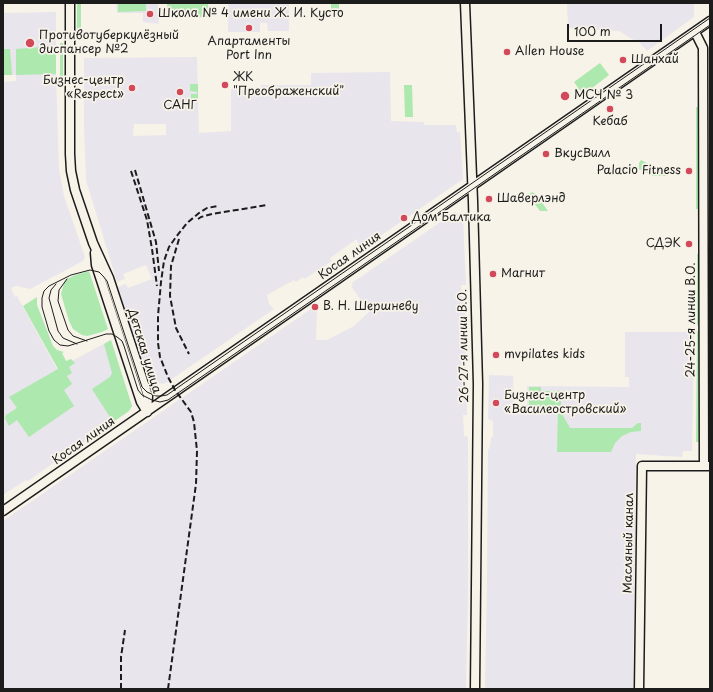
<!DOCTYPE html>
<html>
<head>
<meta charset="utf-8">
<style>
  body { margin:0 }
  #map { position:relative; width:713px; height:692px; overflow:hidden; background:#f7f3e8; font-family:"Playpen Sans",sans-serif }
  canvas { display:block }
  .frame { position:absolute; inset:0; border:4px solid #1c1c1c; pointer-events:none }
  .scale { position:absolute; left:567px; top:24px; width:95px; height:18px; box-sizing:border-box; border:2px solid #1c1c1c; border-top:0; padding-left:5px; font-size:12px; line-height:14px; white-space:nowrap; color:#1c1c1c; -webkit-text-stroke:3px #f7f3e8; paint-order:stroke }
</style>
</head>
<body>
<div id="map">
<canvas width="713" height="692"></canvas>
<div class="frame"></div>
<div class="scale">100 m</div>
</div>
<script>
const ctx = document.querySelector('canvas').getContext('2d');
ctx.lineJoin = 'round';
function fill(path, color) { ctx.fillStyle = color; ctx.fill(path, 'evenodd'); }
const poly = rows => new Path2D(rows.map(r => 'M' + r).join(''));
function trace(path, color, width, dash) { ctx.strokeStyle = color; ctx.lineWidth = width; ctx.lineCap = dash ? 'butt' : 'round'; ctx.setLineDash(dash || []); ctx.stroke(path); }
function label(font, color, halo, rows, align = 'center') {
  ctx.font = font + ' "Playpen Sans",sans-serif'; ctx.lineWidth = 3.5; ctx.setLineDash([]); ctx.textBaseline = 'middle'; ctx.strokeStyle = halo; ctx.fillStyle = color; for (const [text, x, y, turn = 0] of rows) {
    ctx.save(); ctx.translate(x, y); ctx.rotate((+turn || 0) * Math.PI / 180); ctx.textAlign = isNaN(turn) ? turn : align; if (halo) ctx.strokeText(text, 0, 0); ctx.fillText(text, 0, 0); ctx.restore();
  }
}
fill(poly([
  [116,3,158,3,159,24,143,22,143,13,117,13],
  [228,3,289,3,289,31,268,31,267,23,260,23,260,32,228,32],
  [567,3,694,3,694,17,647,51,639,42,632,39,619,31,568,28],
  [56,12,56,74,59,169,64,196,85,257,83,261,30,289,16,286,11,288,15,297,17,296,57,369,111,340,132,406,129,411,82,444,77,442,71,445,74,449,69,452,67,449,64,451,62,453,62,457,28,481,26,480,3,495,3,82,16,81,16,75,3,75,3,13],
  [197,57,199,133,231,131,231,89,249,89,249,92,261,93,261,85,311,85,311,73,390,72,391,121,424,122,424,125,456,125,457,132,460,132,463,179,360,250,357,239,330,258,332,261,304,279,303,277,296,282,294,280,267,295,269,304,274,309,166,383,162,384,149,379,146,375,118,287,126,284,128,288,152,279,146,265,123,274,125,279,117,282,86,180,84,124,84,58],
  [166,124,166,135,133,136,134,124],
  [455,212,463,218,466,285,461,285,462,297,465,298,467,415,463,415,464,436,468,437,468,590,466,689,3,689,3,521,314,307,317,308,316,340,327,340,354,326,369,312,351,286,353,285,352,283],
  [625,332,693,332,694,334,692,451,683,451,682,457,636,454,633,689,485,689,487,581,488,450,490,447,491,437,493,437,493,421,488,419,489,375,513,376,514,414,527,412,527,386,629,387,629,377,625,377]
]), '#e8e5ec');
fill(poly([
  [77,3,81,3,81,29,77,29],
  [118,3,146,3,146,11,118,12],
  [167,3,208,3,209,17,168,18],
  [331,3,339,3,339,16,331,16],
  [60,43,63,43,63,79,60,79],
  [56,46,56,74,16,75,16,49],
  [3,49,10,49,12,75,3,75],
  [600,63,609,75,583,95,574,82],
  [190,84,198,84,198,102,191,102,191,94,197,94,197,92,190,91],
  [404,85,412,85,413,117,405,117],
  [696,107,698,107,698,209,696,209],
  [641,160,664,172,666,176,653,176,639,169,639,163],
  [532,192,536,194,548,211,540,211,528,195],
  [708,248,710,248,710,334,708,334],
  [697,254,699,254,699,324,697,326],
  [89,271,108,329,102,332,87,336,82,335,73,329,69,321,61,294,64,283,67,279,75,275],
  [37,297,37,305,53,346,57,350,64,352,62,353,66,361,71,359,75,363,69,367,72,373,67,376,72,384,64,390,74,406,29,437,17,420,9,426,5,418,6,415,17,408,9,397,58,369,23,306],
  [697,331,700,331,699,442,696,442],
  [111,340,132,406,129,411,113,422,92,389,110,377,112,373,104,344],
  [708,383,710,383,710,454,709,454],
  [529,387,541,387,541,391,566,391,566,394,561,401,561,412,570,428,632,428,638,423,641,423,641,431,631,432,622,436,615,443,611,452,557,452,558,409,529,409]
]), '#ade8ae');
const minor = poly([
  [70,3,70,154,71,171,75,190,93,243,109,278,148,396,147,412],
  [465,3,473,201,478,384,475,689],
  [695,32,703,48,704,466],
  [95,253,96,265,141,402,147,412],
  [3,511,710,21],
  [639,689,642,466,710,466]
]);
trace(minor, '#1c1c1c', 11);
trace(minor, '#f7f3e8', 8);
trace(poly([
  [710,18,167,395,161,396,156,396,147,392,142,387,107,281,103,276,99,272,90,270,71,275,49,286,44,291,42,298,42,307,49,331,54,340,60,345,68,346,106,334,112,334,117,337,122,341,124,346,138,390,142,395,152,400,160,402,168,400,710,25],
  [67,279,59,290,58,301,68,330,73,336,87,341],
  [56,284,51,290,49,298,58,331,63,338,77,344]
]), '#1c1c1c', 1);
trace(poly([
  [135,170,156,242,159,271],
  [131,171,147,220,152,249,157,286],
  [198,219,201,217,212,214,267,205],
  [179,239,171,266,170,296,176,328,189,354],
  [121,689,121,657,125,630],
  [168,689,196,484,197,451,194,422,191,412,175,390,168,377,160,357,158,343,158,316,161,282,164,261,169,247,176,237,187,223,199,213,207,208,218,206]
]), '#1c1c1c', 2, [6, 3]);
for (const [x, y, r, color] of [
  [150,14,4,"#d1495b"],
  [249,28,4,"#d1495b"],
  [30,43,5,"#d1495b"],
  [507,52,4,"#d1495b"],
  [623,60,4,"#d1495b"],
  [225,85,4,"#d1495b"],
  [132,88,4,"#d1495b"],
  [180,92,4,"#d1495b"],
  [565,96,5,"#d1495b"],
  [610,109,4,"#d1495b"],
  [546,154,4,"#d1495b"],
  [689,171,4,"#d1495b"],
  [489,199,4,"#d1495b"],
  [404,218,4,"#d1495b"],
  [689,244,4,"#d1495b"],
  [493,274,4,"#d1495b"],
  [315,307,4,"#d1495b"],
  [496,355,4,"#d1495b"],
  [496,403,4,"#d1495b"]
]) { const dot = new Path2D(); dot.arc(x, y, r, 0, 2 * Math.PI); ctx.fillStyle = color; ctx.fill(dot); trace(dot, '#f7f3e8', 1.5); }
label('12px', '#1c1c1c', '#f7f3e8', [
  ["Школа № 4 имени Ж. И. Кусто",158,14],
  ["Противотуберкулёзный",39,36],
  ["диспансер №2",39,50],
  ["Апартаменты",249,42,"center"],
  ["Port Inn",249,56,"center"],
  ["Allen House",515,52],
  ["Шанхай",631,60],
  ["ЖК",233,78],
  ["\"Преображенский\"",233,92],
  ["Бизнес-центр",124,81,"right"],
  ["«Respect»",124,95,"right"],
  ["МСЧ № 3",574,96],
  ["САНГ",180,106,"center"],
  ["Кебаб",610,122,"center"],
  ["ВкусВилл",554,154],
  ["Palacio Fitness",681,171,"right"],
  ["Шаверлэнд",497,199],
  ["Дом Балтика",412,218],
  ["СДЭК",681,244,"right"],
  ["Магнит",501,274],
  ["В. Н. Шершневу",323,307],
  ["mvpilates kids",504,355],
  ["Бизнес-центр",504,396],
  ["«Василеостровский»",504,410]
], 'left');
label('12px', '#1c1c1c', '#f7f3e8', [
  ["Косая линия",350,256,-35],
  ["24-25-я линии В.О.",692,320,-90],
  ["26-27-я линии В.О.",464,346,-91],
  ["Детская улица",144,351,73],
  ["Косая линия",84,441,-35],
  ["Масляный канал",629,543,-89]
]);
</script>
</body>
</html>
